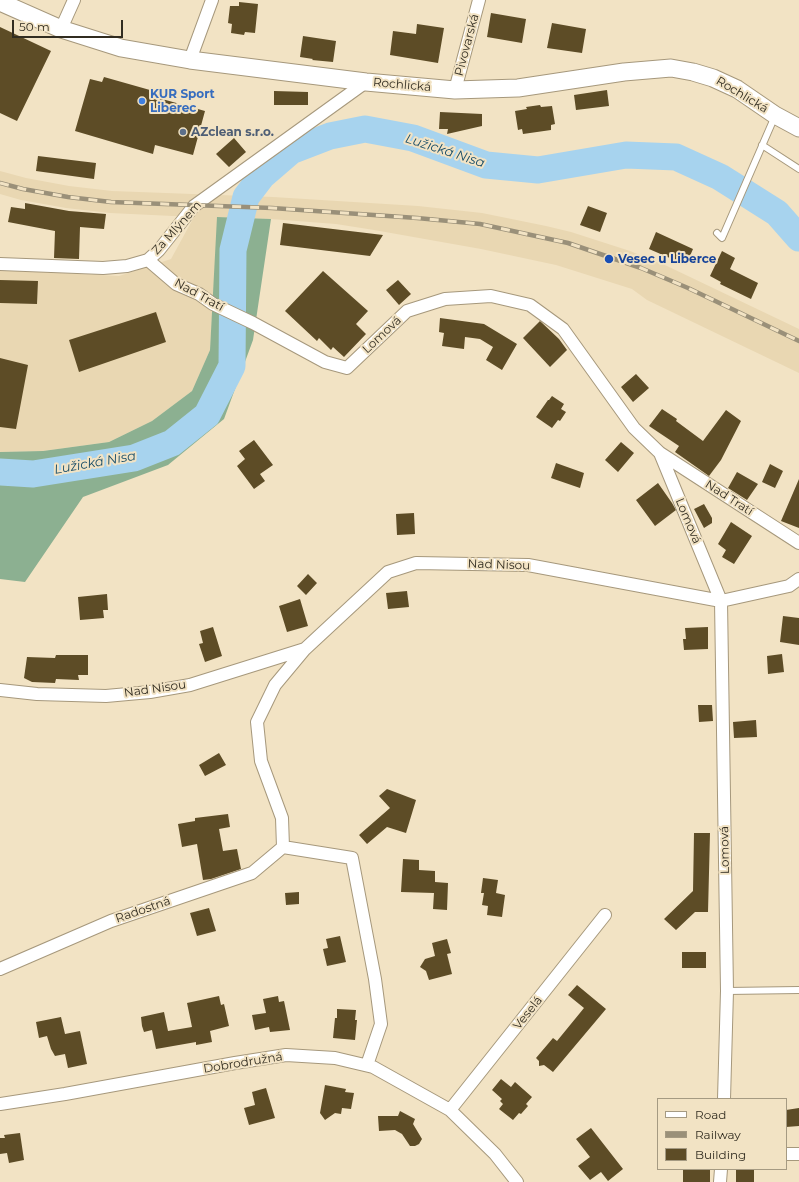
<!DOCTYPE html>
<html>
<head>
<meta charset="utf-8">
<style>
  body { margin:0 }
  #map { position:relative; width:799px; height:1182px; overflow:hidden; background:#f2e3c4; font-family:Montserrat,sans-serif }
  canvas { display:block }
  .legend { position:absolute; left:657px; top:1098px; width:130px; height:72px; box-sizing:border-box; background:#f2e3c4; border:1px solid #a59a82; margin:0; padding:5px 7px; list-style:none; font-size:12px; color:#312c20 }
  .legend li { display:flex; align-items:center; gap:8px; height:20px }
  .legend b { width:20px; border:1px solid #a59a82 }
  .scale { position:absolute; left:12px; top:20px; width:111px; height:18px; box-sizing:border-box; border:2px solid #312c20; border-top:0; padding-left:5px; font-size:12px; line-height:14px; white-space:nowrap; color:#312c20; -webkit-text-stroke:3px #f2e3c4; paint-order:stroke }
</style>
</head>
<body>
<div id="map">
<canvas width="799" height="1182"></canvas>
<ul class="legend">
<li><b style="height:5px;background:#fff"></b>Road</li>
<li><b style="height:5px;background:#9a9079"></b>Railway</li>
<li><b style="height:11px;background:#5d4c26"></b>Building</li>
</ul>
<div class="scale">50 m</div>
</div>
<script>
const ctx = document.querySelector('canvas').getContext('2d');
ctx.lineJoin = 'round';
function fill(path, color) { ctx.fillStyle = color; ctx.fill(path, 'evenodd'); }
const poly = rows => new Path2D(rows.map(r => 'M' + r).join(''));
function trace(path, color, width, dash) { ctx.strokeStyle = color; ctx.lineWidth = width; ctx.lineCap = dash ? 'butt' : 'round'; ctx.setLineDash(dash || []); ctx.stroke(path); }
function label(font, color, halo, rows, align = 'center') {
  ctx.font = font + ' Montserrat,sans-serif'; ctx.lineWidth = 4; ctx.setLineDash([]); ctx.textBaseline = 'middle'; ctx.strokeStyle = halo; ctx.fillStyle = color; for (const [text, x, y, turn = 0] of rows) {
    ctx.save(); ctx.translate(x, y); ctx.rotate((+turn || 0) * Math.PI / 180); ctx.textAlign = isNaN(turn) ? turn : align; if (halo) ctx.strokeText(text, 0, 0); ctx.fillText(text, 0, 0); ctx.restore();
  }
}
fill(poly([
  [0,171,26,178,69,186,112,191,273,197,418,206,482,213,546,226,571,232,630,251,667,266,799,329,799,373,647,300,632,289,556,265,481,249,374,230,336,224,271,219,218,217,210,350,192,391,152,421,109,442,43,451,0,452,0,270,119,276,171,259,194,217,110,213,66,208,21,200,0,194]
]), '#e9d7b2');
fill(poly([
  [217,217,271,219,253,340,224,419,168,465,83,497,25,582,0,579,0,452,43,451,109,442,152,421,192,391,210,350]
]), '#8cb091');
trace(poly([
  [0,472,33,474,134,458,172,443,207,415,232,366,233,250,246,197,262,176,291,151,330,136,365,129,413,138,486,165,538,170,626,155,676,157,720,177,777,213,799,238]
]), '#a7d3ee', 27);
fill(poly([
  [239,2,258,4,255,33,245,32,244,35,231,33,232,24,228,23,230,6,239,6],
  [491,13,526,19,522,43,487,37],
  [552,23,586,29,582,53,547,48],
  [417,24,444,28,438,63,390,55,393,31,416,34],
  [0,27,51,51,17,121,0,113],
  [303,36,336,41,333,62,312,60,313,59,300,57],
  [104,77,157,92,155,97,205,111,193,155,155,145,153,154,75,131,90,79,102,82],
  [607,90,609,106,576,110,574,95],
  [274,91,308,92,308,105,274,105],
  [540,105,541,107,552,106,555,124,551,125,551,130,523,134,522,129,518,130,515,111,527,109,526,107],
  [440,112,482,114,482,126,447,134,448,129,439,129],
  [234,138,246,152,229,167,216,154],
  [38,156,96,163,94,179,36,171],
  [25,203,69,211,106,214,104,229,80,227,79,259,54,258,55,231,8,222,11,207,25,209],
  [588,206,607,213,600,232,580,225],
  [283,223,383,235,370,256,280,245],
  [656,232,693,249,686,265,649,249],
  [722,251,735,258,730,269,758,283,751,299,720,284,721,282,710,276],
  [323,271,368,311,356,324,366,334,344,357,333,347,331,350,319,338,317,341,285,311],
  [0,280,38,281,37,304,0,303],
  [398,280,411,294,399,305,386,290],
  [156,312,166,342,79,372,69,340],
  [440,318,484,324,517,344,502,370,486,360,493,347,480,339,465,337,464,349,442,346,444,333,439,332],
  [540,321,559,339,567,350,550,367,523,338],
  [0,358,28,365,16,429,0,427],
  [636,374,649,388,633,402,621,387],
  [552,396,564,404,561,409,566,412,560,421,558,420,552,428,536,417,548,400,549,400],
  [662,409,677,419,676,421,703,441,726,410,741,421,721,460,709,476,675,452,679,446,649,426],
  [254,440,273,465,260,474,265,481,254,489,237,466,245,459,239,451],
  [621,442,634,453,618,472,605,460],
  [556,463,584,473,580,488,551,478],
  [770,464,783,471,775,488,762,482],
  [737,472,758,484,747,500,728,488],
  [799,479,799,528,781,521],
  [658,483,672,503,676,510,655,526,636,500],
  [704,504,712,518,712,523,704,528,694,509],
  [414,513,415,534,397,535,396,514],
  [731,522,752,536,734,564,722,557,726,550,718,544],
  [308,574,317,583,306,595,297,586],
  [407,591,409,607,388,609,386,593],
  [107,594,108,610,103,610,104,618,80,620,78,597],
  [300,599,308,626,287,632,279,606],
  [783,616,799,618,799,645,780,642],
  [213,627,222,656,205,662,199,644,203,643,200,631],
  [708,627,708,649,684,650,683,639,686,639,685,628],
  [782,654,784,672,768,674,767,656],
  [56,655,88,655,88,675,78,675,79,680,56,679,55,683,32,682,24,678,27,657,55,658],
  [698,705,712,705,713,721,699,722],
  [756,720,757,737,734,738,733,722],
  [219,753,226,765,205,776,199,765],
  [387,789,416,800,406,833,387,827,367,844,359,835,390,808,379,796],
  [228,814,230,827,219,829,223,851,237,849,241,869,211,879,203,880,197,844,182,847,178,824,195,821,195,818],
  [694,833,710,833,708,912,695,912,676,930,664,919,693,891],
  [403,859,419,860,419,870,435,871,435,882,448,883,447,910,433,909,434,893,401,892],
  [483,878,498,880,496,893,505,895,502,917,487,915,488,906,482,905,484,893,481,893],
  [299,892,299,904,286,905,285,893],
  [209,908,216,931,197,936,190,913],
  [340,936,346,962,327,966,323,949,328,948,326,939],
  [447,939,451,953,447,954,452,974,429,980,426,971,420,967,425,959,435,956,432,943],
  [682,952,706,952,706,968,682,968],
  [577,985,606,1009,553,1072,544,1065,539,1066,539,1061,536,1058,553,1038,557,1041,584,1008,568,995],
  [219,996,221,1005,224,1004,229,1026,210,1031,212,1042,196,1045,196,1042,156,1049,152,1030,144,1032,142,1026,141,1017,164,1012,168,1031,192,1027,187,1003],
  [278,996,279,1002,284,1001,290,1030,270,1032,269,1027,255,1030,252,1015,266,1013,263,999],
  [337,1009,356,1010,355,1020,357,1020,355,1040,333,1038,335,1018,337,1018],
  [61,1017,65,1034,80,1031,87,1064,68,1068,65,1054,55,1056,51,1049,47,1036,39,1038,36,1022],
  [501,1079,511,1087,515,1082,532,1097,526,1104,528,1106,521,1114,519,1113,513,1120,499,1109,503,1104,500,1101,502,1099,492,1090],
  [325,1085,346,1089,345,1092,354,1093,351,1109,342,1108,341,1114,335,1113,325,1120,320,1113],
  [266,1088,275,1118,249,1125,244,1108,255,1105,252,1092],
  [799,1108,799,1126,786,1127,786,1110],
  [400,1111,415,1119,413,1124,422,1139,419,1144,415,1146,410,1146,402,1134,395,1130,379,1131,378,1116,398,1116],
  [591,1128,623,1169,608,1181,601,1172,590,1180,578,1166,590,1157,576,1139],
  [20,1133,24,1160,9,1163,7,1153,0,1154,0,1138,5,1138,4,1135],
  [683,1169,710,1169,710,1182,683,1182],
  [736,1169,754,1170,754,1182,736,1182]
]), '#5d4c26');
const lane = poly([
  [762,145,799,169],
  [717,233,722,238,775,116],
  [727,991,799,990]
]);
const street = poly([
  [61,29,74,0],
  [190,60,212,0],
  [455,90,479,0],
  [148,260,176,284,199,294,213,304,253,323,325,362,347,368,407,311,445,299,491,296,530,305,563,329,634,428,660,453,721,601,727,991,724,1099],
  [0,264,103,268,127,266,148,260,159,250,194,206,366,82],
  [660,453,799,543],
  [0,690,37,694,106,696,150,692,190,685,305,649],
  [283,847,282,818,261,761,257,722,275,685,305,649,388,572,416,563,528,565,721,601,789,586,799,579],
  [283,847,352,858,375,979,381,1024,367,1065],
  [0,969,111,921,252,873,283,847],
  [0,1104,65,1094,235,1063,286,1055,335,1058,373,1067,450,1110,495,1154,517,1182],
  [450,1110,605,915],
  [786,1154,799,1154],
  [720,1182,721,1169]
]);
const secondary = poly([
  [0,2,61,29,121,48,190,60,366,82,455,90,518,88,624,72,671,68,693,72,713,78,737,89,775,115,799,128]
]);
trace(lane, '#a6987c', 8);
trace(street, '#a6987c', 14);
trace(secondary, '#a6987c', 19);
trace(lane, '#fff', 6);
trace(street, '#fff', 12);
trace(secondary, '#fff', 17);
const rail = poly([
  [0,183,23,189,68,197,111,202,272,208,417,218,480,224,508,230,568,243,641,268,688,288,799,341]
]);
trace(rail, '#9a9079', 4.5);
trace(rail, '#f2e3c4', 3, [9]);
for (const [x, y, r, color] of [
  [142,101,4,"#3f7fe0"],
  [183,132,4,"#5c6f8a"],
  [609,259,5,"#1a4fb4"]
]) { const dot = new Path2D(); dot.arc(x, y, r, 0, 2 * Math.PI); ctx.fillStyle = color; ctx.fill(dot); trace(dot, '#f2e3c4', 1.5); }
label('12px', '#312c20', '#f2e3c4', [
  ["Pivovarská",467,45,-75],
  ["Rochlická",402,85,5],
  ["Rochlická",742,95,31],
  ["Za Mlýnem",177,228,-48],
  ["Nad Tratí",199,295,29],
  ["Lomová",382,335,-43],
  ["Nad Tratí",729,498,33],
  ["Lomová",688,521,67],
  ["Nad Nisou",499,565,2],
  ["Nad Nisou",155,689,-8],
  ["Lomová",725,850,-91],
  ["Radostná",143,910,-19],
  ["Veselá",528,1013,-51],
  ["Dobrodružná",243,1063,-9]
]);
label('bold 12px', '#366cbe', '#f2e3c4', [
  ["KUR Sport",150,94],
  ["Liberec",150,108]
], 'left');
label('bold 12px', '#4e5e75', '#f2e3c4', [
  ["AZclean s.r.o.",191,132]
], 'left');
label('bold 12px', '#164399', '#f2e3c4', [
  ["Vesec u Liberce",618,259]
], 'left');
label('italic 13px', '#174c67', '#f2e3c4', [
  ["Lužická Nisa",445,151,18],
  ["Lužická Nisa",95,463,-10]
]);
</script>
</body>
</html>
